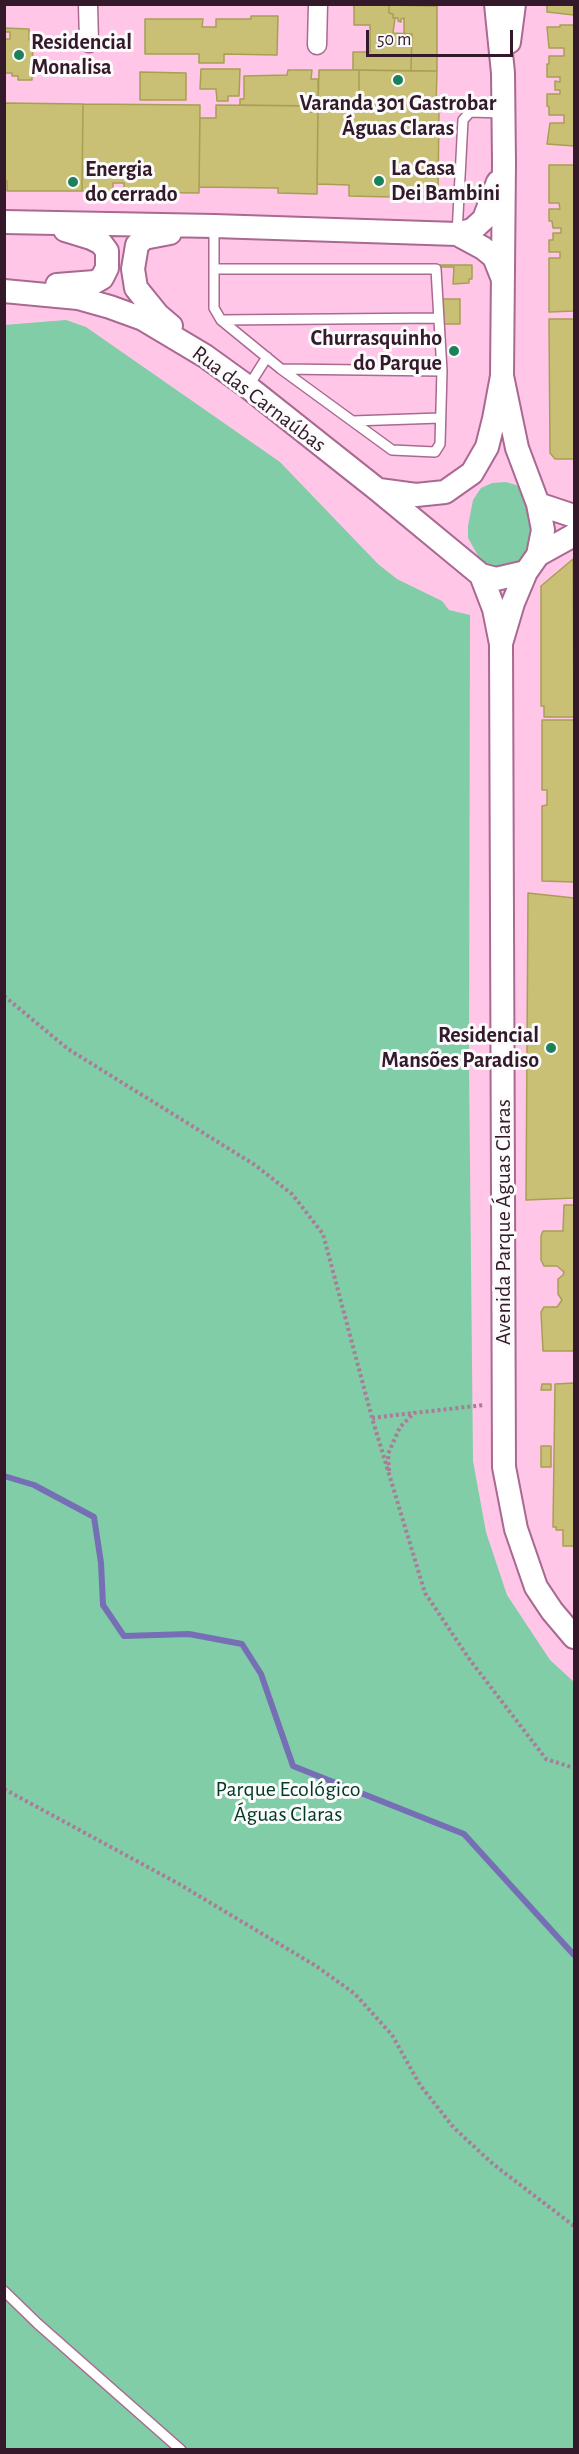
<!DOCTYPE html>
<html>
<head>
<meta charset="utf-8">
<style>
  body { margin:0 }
  #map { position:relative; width:579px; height:2454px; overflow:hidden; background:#ffc6e8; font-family:"Alegreya Sans",sans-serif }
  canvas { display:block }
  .frame { position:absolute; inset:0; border:6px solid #33192a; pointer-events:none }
  .scale { position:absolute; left:366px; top:30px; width:147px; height:27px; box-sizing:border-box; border:3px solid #33192a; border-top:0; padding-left:8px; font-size:18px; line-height:21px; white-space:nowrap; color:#33192a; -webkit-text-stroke:4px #fbfbfb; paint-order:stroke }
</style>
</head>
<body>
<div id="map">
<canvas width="579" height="2454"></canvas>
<div class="frame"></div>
<div class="scale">50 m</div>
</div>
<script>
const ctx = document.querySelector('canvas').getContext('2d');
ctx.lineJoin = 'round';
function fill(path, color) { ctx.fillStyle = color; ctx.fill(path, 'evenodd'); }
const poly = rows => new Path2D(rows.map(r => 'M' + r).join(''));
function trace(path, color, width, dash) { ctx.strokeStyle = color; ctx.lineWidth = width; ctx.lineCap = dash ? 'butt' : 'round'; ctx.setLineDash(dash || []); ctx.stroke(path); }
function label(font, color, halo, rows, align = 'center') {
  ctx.font = font + ' "Alegreya Sans",sans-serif'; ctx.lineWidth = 6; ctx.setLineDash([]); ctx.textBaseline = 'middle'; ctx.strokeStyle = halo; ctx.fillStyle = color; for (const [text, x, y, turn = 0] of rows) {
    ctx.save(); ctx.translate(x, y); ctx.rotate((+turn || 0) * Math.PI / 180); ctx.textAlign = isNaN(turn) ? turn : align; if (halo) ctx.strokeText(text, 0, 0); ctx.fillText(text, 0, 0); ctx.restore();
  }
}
fill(poly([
  [66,320,86,327,280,462,378,564,397,579,442,601,449,610,470,615,469,1065,473,1461,486,1532,507,1595,550,1660,574,1682,574,2449,5,2450,4,325],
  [506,482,516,485,525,494,535,532,524,558,515,568,501,569,491,566,480,559,468,538,468,526,473,500,481,488,492,483]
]), '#80cda8');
trace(poly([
  [4,1476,34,1485,94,1517,101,1563,103,1605,124,1636,189,1634,242,1644,261,1674,293,1766,464,1834,574,1955]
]), '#776fb5', 6);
const building = poly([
  [547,4,574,4,574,15,547,12,547,4],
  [389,5,389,13,393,14,393,18,395,18,393,33,412,34,411,71,353,70,353,52,370,52,370,25,354,25,354,5,389,5],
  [389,5,437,6,437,71,411,71,412,34,404,35,404,18,401,19,401,22,398,21,398,18,393,18,393,14,389,13,389,5],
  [251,16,278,16,277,55,224,54,224,63,199,63,199,54,145,54,145,19,203,19,202,27,216,27,216,19,251,19,251,16],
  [560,25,574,25,574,146,547,144,550,123,564,123,564,115,549,115,549,107,547,106,547,94,560,94,560,90,555,90,555,81,560,82,560,77,547,77,547,64,549,64,549,56,564,56,564,48,549,48,547,27,560,27,560,25],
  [4,28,29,29,29,40,33,40,32,80,18,80,18,76,12,76,12,73,4,73,4,39,10,39,10,32,4,32,4,28],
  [201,69,240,69,239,96,228,96,228,101,217,101,216,89,200,89,201,69],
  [288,70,312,70,311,79,318,79,318,106,240,105,240,99,244,99,244,76,287,75,288,70],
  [319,70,359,70,359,106,318,106,319,70],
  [359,70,437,71,436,106,359,106,359,70],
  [140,72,186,73,186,100,140,100,140,72],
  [4,103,83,104,82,191,7,191,7,181,4,181,4,103],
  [83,104,200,105,199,193,124,192,124,183,113,183,113,192,82,191,83,104],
  [216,105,308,106,309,112,318,112,317,194,278,193,278,188,199,187,200,118,216,118,216,105],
  [318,106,439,106,438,198,349,196,349,185,317,184,318,106],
  [549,165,574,165,574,311,549,312,549,258,560,258,560,252,549,252,549,240,553,240,553,233,561,233,561,228,553,228,552,221,549,221,549,209,560,209,559,203,549,203,549,165],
  [439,265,472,265,472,279,469,279,469,283,453,284,454,267,439,267,439,265],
  [436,299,460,299,460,324,435,324,436,299],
  [549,319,574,319,574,459,555,459,550,453,549,319],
  [573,559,574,717,544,717,544,706,541,706,541,586,573,559],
  [542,720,574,720,574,882,542,881,542,806,547,805,547,790,542,790,542,720],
  [528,893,574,898,574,1198,526,1200,528,893],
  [564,1205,574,1205,574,1351,543,1351,541,1312,544,1307,557,1307,562,1300,558,1294,558,1279,563,1275,564,1272,557,1266,544,1266,541,1260,541,1236,543,1231,563,1231,564,1205],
  [574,1383,574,1546,563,1546,563,1530,556,1530,556,1527,553,1527,555,1384,574,1383],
  [542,1384,551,1384,551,1390,541,1390,542,1384],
  [541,1446,551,1446,551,1467,541,1467,541,1446]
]);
fill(building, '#c9c075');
trace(building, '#a89f54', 1.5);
const service = poly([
  [214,226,214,308,221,320,281,369,392,450,435,452,440,444,442,371,436,269,215,269],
  [457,234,463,120,470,112,502,113],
  [221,320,439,318],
  [282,369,442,371],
  [248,387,267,357],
  [353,421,440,418],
  [4,2291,38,2324,181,2450]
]);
const minor = poly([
  [88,4,89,43],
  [317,45,318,4]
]);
const tertiary = poly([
  [509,42,514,4],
  [4,222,214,226,457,234,472,230,484,219,498,182],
  [170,233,144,238,137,245,133,269,136,288,157,314,171,326],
  [457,234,483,248,494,257,502,277],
  [57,285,95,282,102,278,107,268,107,251,101,243,91,238,65,230],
  [4,291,78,298,110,307,143,319,205,356,248,387,378,490,481,575,496,579,526,572,538,555,543,530,538,504,517,448,502,376],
  [379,490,416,495,445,492,472,473,487,447,494,419,502,376,504,163,503,73,496,4],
  [538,504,574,516],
  [538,555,574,535],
  [481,575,494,609,501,644,504,1467,516,1529,536,1587,552,1611,574,1637],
  [502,640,513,603,526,572]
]);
trace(service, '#a96991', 12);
trace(minor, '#a96991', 21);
trace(tertiary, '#a96991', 26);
trace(poly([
  [4,996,68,1049,255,1165,292,1194,323,1234,372,1418,425,1593,470,1660,546,1759,574,1768],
  [372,1418,413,1413],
  [389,1471,388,1454,400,1427,414,1413,484,1405],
  [4,1789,179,1884,316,1966,355,1994,392,2035,420,2085,454,2128,493,2164,574,2226]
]), '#a97d98', 4, [3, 3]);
trace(service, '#fff', 9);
trace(minor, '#fff', 18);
trace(tertiary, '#fff', 22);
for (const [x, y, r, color] of [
  [19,55,6,"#1c815b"],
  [398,80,6,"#1c815b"],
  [379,181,6,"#1c815b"],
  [73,182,6,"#1c815b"],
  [454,351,6,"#1c815b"],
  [551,1048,6,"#1c815b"]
]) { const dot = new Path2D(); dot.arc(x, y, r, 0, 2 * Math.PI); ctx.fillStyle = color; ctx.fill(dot); trace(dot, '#fbfbfb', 2); }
label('bold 22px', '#33192a', '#fbfbfb', [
  ["Residencial",31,42],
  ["Monalisa",31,67],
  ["Varanda 301 Gastrobar",398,103,"center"],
  ["Águas Claras",398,128,"center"],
  ["La Casa",391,168],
  ["Dei Bambini",391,193],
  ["Energia",85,169],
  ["do cerrado",85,194],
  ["Churrasquinho",442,338,"right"],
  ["do Parque",442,363,"right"],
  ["Residencial",539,1035,"right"],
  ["Mansões Paradiso",539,1060,"right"]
], 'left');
label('22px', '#33192a', '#fbfbfb', [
  ["Rua das Carnaúbas",259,399,37],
  ["Avenida Parque Águas Claras",503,1222,-90]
]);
label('22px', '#013925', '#fbfbfb', [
  ["Parque Ecológico",288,1789],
  ["Águas Claras",288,1814]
]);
</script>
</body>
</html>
